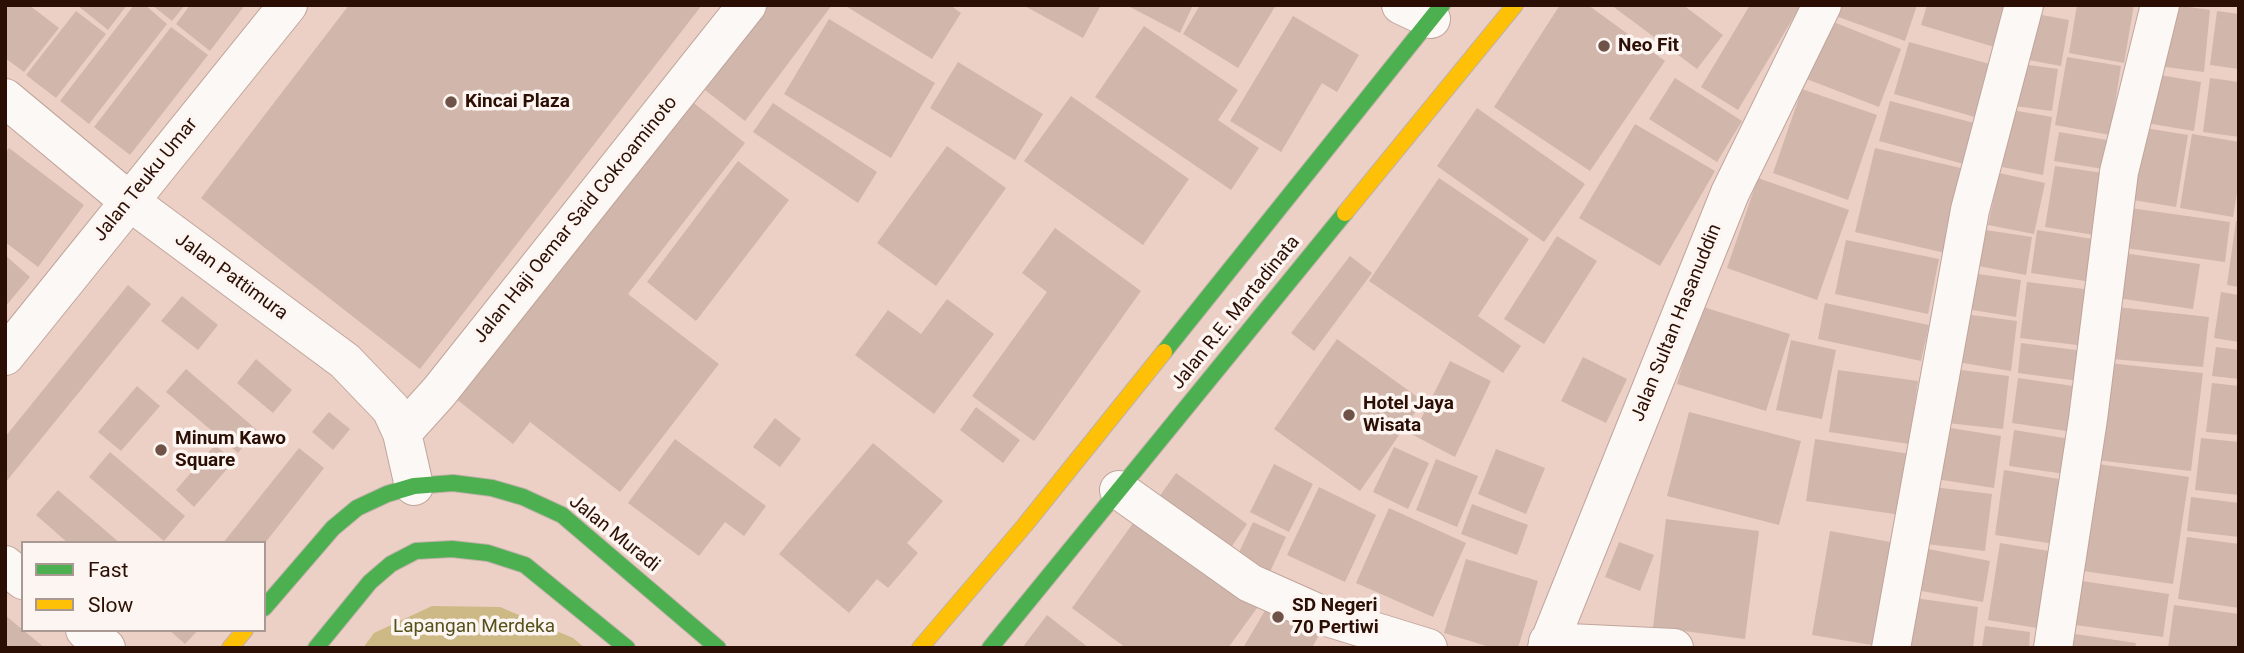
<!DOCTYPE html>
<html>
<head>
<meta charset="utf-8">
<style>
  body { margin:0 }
  #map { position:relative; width:2244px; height:653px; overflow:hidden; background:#ecd0c5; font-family:Roboto,sans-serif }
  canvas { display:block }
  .frame { position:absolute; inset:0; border:7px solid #2c0f04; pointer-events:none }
  .legend { position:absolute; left:21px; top:541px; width:245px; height:91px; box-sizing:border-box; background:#fdf5f1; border:2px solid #a99992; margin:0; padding:9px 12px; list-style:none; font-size:21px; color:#2c0f04 }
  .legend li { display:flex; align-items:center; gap:14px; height:35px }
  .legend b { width:35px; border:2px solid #a99992 }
</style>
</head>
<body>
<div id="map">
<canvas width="2244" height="653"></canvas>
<div class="frame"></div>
<ul class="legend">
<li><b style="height:9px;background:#4caf50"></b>Fast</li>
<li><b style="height:9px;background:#ffc107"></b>Slow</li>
</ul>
</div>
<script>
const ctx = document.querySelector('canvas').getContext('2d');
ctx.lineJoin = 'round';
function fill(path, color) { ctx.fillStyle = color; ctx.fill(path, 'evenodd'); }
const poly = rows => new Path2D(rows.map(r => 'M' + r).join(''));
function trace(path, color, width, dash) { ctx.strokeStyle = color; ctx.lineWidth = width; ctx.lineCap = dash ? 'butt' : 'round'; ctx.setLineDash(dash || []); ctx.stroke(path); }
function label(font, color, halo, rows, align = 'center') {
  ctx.font = font + ' Roboto,sans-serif'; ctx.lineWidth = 7; ctx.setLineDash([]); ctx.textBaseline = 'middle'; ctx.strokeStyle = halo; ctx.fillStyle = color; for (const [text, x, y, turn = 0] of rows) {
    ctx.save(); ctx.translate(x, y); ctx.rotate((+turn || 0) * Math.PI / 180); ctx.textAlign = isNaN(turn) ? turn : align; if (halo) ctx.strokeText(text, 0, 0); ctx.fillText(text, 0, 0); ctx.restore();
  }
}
fill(poly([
  [432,606,500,607,573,638,585,648,363,648,374,633]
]), '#ccb986');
fill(poly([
  [5,5,29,5,59,28,24,72,5,58],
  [77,5,127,5,108,30],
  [134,5,145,5,167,24,89,124,60,101],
  [152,5,185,5,172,21],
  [190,5,245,5,210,51,176,24],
  [349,5,702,5,420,369,201,198],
  [768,5,832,5,745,121,705,90],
  [844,5,950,5,961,13,932,59],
  [1023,5,1101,5,1083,38],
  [1126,5,1193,5,1180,33],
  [1200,5,1276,5,1238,68,1183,34],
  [1560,5,1588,5,1665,61,1590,171,1494,107],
  [1611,5,1683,5,1723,35,1697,69],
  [1750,5,1801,5,1738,110,1701,87],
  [1833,5,1917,5,1905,41,1830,14],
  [1927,5,2014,5,2001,49,1921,25],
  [2077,5,2134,5,2124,63,2069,53],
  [2175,5,2210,10,2204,72,2158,66],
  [76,11,106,34,56,98,26,75],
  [2217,11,2239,14,2239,69,2210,65],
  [2031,13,2069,20,2061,66,2023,59],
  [1293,16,1359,55,1337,92,1322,83,1281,152,1230,121],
  [829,19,935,83,891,158,784,94],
  [1826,19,1901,49,1879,107,1804,78],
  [1144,26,1238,90,1218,120,1259,148,1231,190,1095,97],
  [171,27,208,55,130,155,94,127],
  [1909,42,1997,66,1982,119,1894,94],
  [2067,57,2121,66,2110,135,2055,125],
  [958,62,1043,114,1015,160,930,108],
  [2021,64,2058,69,2052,111,2015,106],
  [2154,74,2201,82,2194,131,2146,123],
  [1675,78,1742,121,1717,162,1649,119],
  [2210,78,2239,82,2239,137,2203,132],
  [1802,89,1877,115,1848,200,1773,173],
  [1071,96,1189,179,1143,245,1024,161],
  [686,97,745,143,628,294,719,364,620,492,530,422,513,444,455,398],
  [1890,101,1982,125,1971,166,1879,141],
  [773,103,877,172,858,203,753,132],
  [1477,108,1585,184,1544,242,1437,166],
  [2012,110,2052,117,2043,175,2002,167],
  [1635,124,1715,171,1660,266,1579,218],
  [2145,128,2188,135,2176,207,2133,200],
  [2059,132,2113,141,2109,170,2054,161],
  [2192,134,2239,142,2239,181,2233,217,2180,208],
  [947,146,1006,188,936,286,877,243],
  [9,148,84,205,38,267,5,242,5,153],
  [1875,148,1965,169,1945,253,1855,232],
  [738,161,789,200,696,321,647,282],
  [2055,166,2110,174,2100,236,2045,227],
  [1999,173,2045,183,2034,234,1988,225],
  [1439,178,1529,239,1478,316,1521,346,1503,373,1369,281],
  [1758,178,1849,210,1817,300,1727,268],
  [2130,208,2230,222,2225,262,2125,248],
  [2236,221,2239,222,2239,287,2227,285],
  [1055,228,1141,291,1034,441,972,396,1047,292,1022,273],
  [1979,229,2032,237,2026,275,1973,265],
  [2037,230,2099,240,2092,282,2031,273],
  [1557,236,1597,261,1544,344,1504,319],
  [1846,240,1939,259,1928,314,1835,294],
  [2123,253,2200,264,2193,309,2117,298],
  [5,255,30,277,5,307],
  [1350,256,1372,273,1314,351,1291,333],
  [1971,273,2021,280,2016,317,1966,309],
  [2027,282,2092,290,2085,346,2020,338],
  [128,285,151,304,5,483,5,437],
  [2221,292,2239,295,2239,342,2214,338],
  [182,296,218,325,198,350,161,321],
  [947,299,994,334,934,414,855,355,888,310,921,334],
  [1825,303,1929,325,1921,361,1818,339],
  [1700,306,1790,334,1766,411,1677,384],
  [2117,307,2209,317,2203,367,2112,359],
  [1964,314,2017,321,2011,371,1957,362],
  [1337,339,1423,401,1360,491,1274,429],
  [1791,340,1836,350,1822,419,1776,410],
  [2021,343,2084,351,2079,381,2018,373],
  [2216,347,2239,350,2239,379,2212,376],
  [1583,357,1627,379,1606,423,1561,401],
  [256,359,292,390,273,413,237,383],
  [1450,361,1491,381,1455,457,1413,435],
  [2108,363,2203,373,2191,471,2096,460],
  [186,369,257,430,238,453,166,392],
  [1953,369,2009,376,2003,429,1947,423],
  [1838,370,1918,381,1909,444,1829,432],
  [2018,378,2080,387,2073,432,2012,423],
  [2212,383,2239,386,2239,435,2206,432],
  [137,386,160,406,121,451,98,432],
  [976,407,1020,440,1003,463,960,430],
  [329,412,350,429,333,450,312,432],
  [1689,412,1801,441,1779,525,1667,496],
  [775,418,801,439,780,467,753,447],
  [1944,427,2001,436,1994,488,1936,479],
  [2014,430,2070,439,2065,474,2009,466],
  [2201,438,2239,442,2239,495,2195,490],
  [675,439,766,506,744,536,725,522,699,556,628,503],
  [1815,439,1910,454,1901,515,1806,501],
  [873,443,943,501,907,543,918,553,888,588,877,579,849,613,779,554],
  [215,445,234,461,194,507,176,490],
  [1394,447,1429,463,1408,509,1373,492],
  [299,448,324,468,265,543,223,543],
  [1496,449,1545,468,1526,514,1478,494],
  [110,452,185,516,164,541,89,477],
  [1436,459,1478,476,1457,527,1416,510],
  [1274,464,1313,484,1289,532,1250,512],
  [2098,464,2189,477,2173,584,2083,571],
  [2004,470,2065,480,2055,544,1995,535],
  [1176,473,1247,524,1230,549,1159,497],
  [1319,487,1376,515,1345,582,1287,555],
  [1933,487,1992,494,1985,551,1926,544],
  [58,490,120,543,68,543,36,515],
  [2191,497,2239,503,2239,537,2187,531],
  [1472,504,1528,525,1517,555,1461,534],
  [1389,508,1466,543,1433,617,1356,583],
  [1136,519,1257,608,1228,648,1126,648,1072,608],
  [1666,519,1759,531,1745,639,1653,627],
  [1253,522,1286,537,1270,572,1237,557],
  [1830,531,1896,543,1878,646,1812,635],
  [2187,537,2239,544,2239,608,2178,599],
  [1619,542,1654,555,1640,591,1605,577],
  [2000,543,2049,551,2037,628,1988,620],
  [1923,548,1990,561,1983,602,1916,590],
  [1466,559,1538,581,1518,648,1493,648,1444,633],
  [2082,581,2169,594,2163,637,2075,625],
  [1915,598,1978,607,1973,648,1909,648],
  [1270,602,1320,633,1312,648,1243,648],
  [2174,605,2239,614,2239,648,2168,648],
  [5,615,23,630,45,648,5,648],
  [1047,615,1089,648,1022,648],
  [1985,626,2030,632,2029,648,1982,648],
  [169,630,198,630,185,644],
  [2075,634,2136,643,2135,648,2073,648]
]), '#d1b6ab');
const street = poly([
  [1401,5,1431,19],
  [5,98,129,201,345,361,391,409,402,433,414,486],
  [5,356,288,5],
  [402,433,439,392,747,5],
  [1119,490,1250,583,1324,616,1428,648],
  [5,565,23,580],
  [85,630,106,648],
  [1548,642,1674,648],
  [1547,648,1730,193,1822,5],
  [1891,648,1970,210,2024,5],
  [2053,648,2088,419,2119,172,2160,5]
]);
const fast = poly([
  [1164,352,1442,5],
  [264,608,333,528,357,508,387,494,414,486,453,483,492,488,523,497,562,515,718,648],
  [316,648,370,582,391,564,416,551,452,549,488,553,525,565,627,648],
  [990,648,1345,213]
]);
const slow = poly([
  [1345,213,1515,5],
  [230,648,245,630],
  [920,648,1025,525,1164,352]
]);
trace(street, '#c0a59b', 40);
trace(fast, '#c1b1aa', 18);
trace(slow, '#c1b1aa', 18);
trace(street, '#fcf8f6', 38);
trace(fast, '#4caf50', 16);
trace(slow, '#ffc107', 16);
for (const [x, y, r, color] of [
  [1604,46,7,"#6f5348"],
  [451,102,7,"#6f5348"],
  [1349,415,7,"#6f5348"],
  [161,450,7,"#6f5348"],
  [1278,617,7,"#6f5348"]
]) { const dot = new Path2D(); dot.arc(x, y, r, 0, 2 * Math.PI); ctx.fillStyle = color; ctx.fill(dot); trace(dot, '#fdf5f1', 2.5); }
label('bold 19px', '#2c0f04', '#fdf5f1', [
  ["Neo Fit",1618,46],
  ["Kincai Plaza",465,102],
  ["Hotel Jaya",1363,404],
  ["Wisata",1363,426],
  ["Minum Kawo",175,439],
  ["Square",175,461],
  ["SD Negeri",1292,606],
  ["70 Pertiwi",1292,628]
], 'left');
label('19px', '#2c0f04', '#fdf5f1', [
  ["Jalan Teuku Umar",146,180,-51],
  ["Jalan Haji Oemar Said Cokroaminoto",576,220,-51],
  ["Jalan Pattimura",231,277,36],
  ["Jalan R.E. Martadinata",1236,313,-51],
  ["Jalan Sultan Hasanuddin",1677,323,-68],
  ["Jalan Muradi",614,534,39]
]);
label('19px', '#56501b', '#fdf5f1', [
  ["Lapangan Merdeka",474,627]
]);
</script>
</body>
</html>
